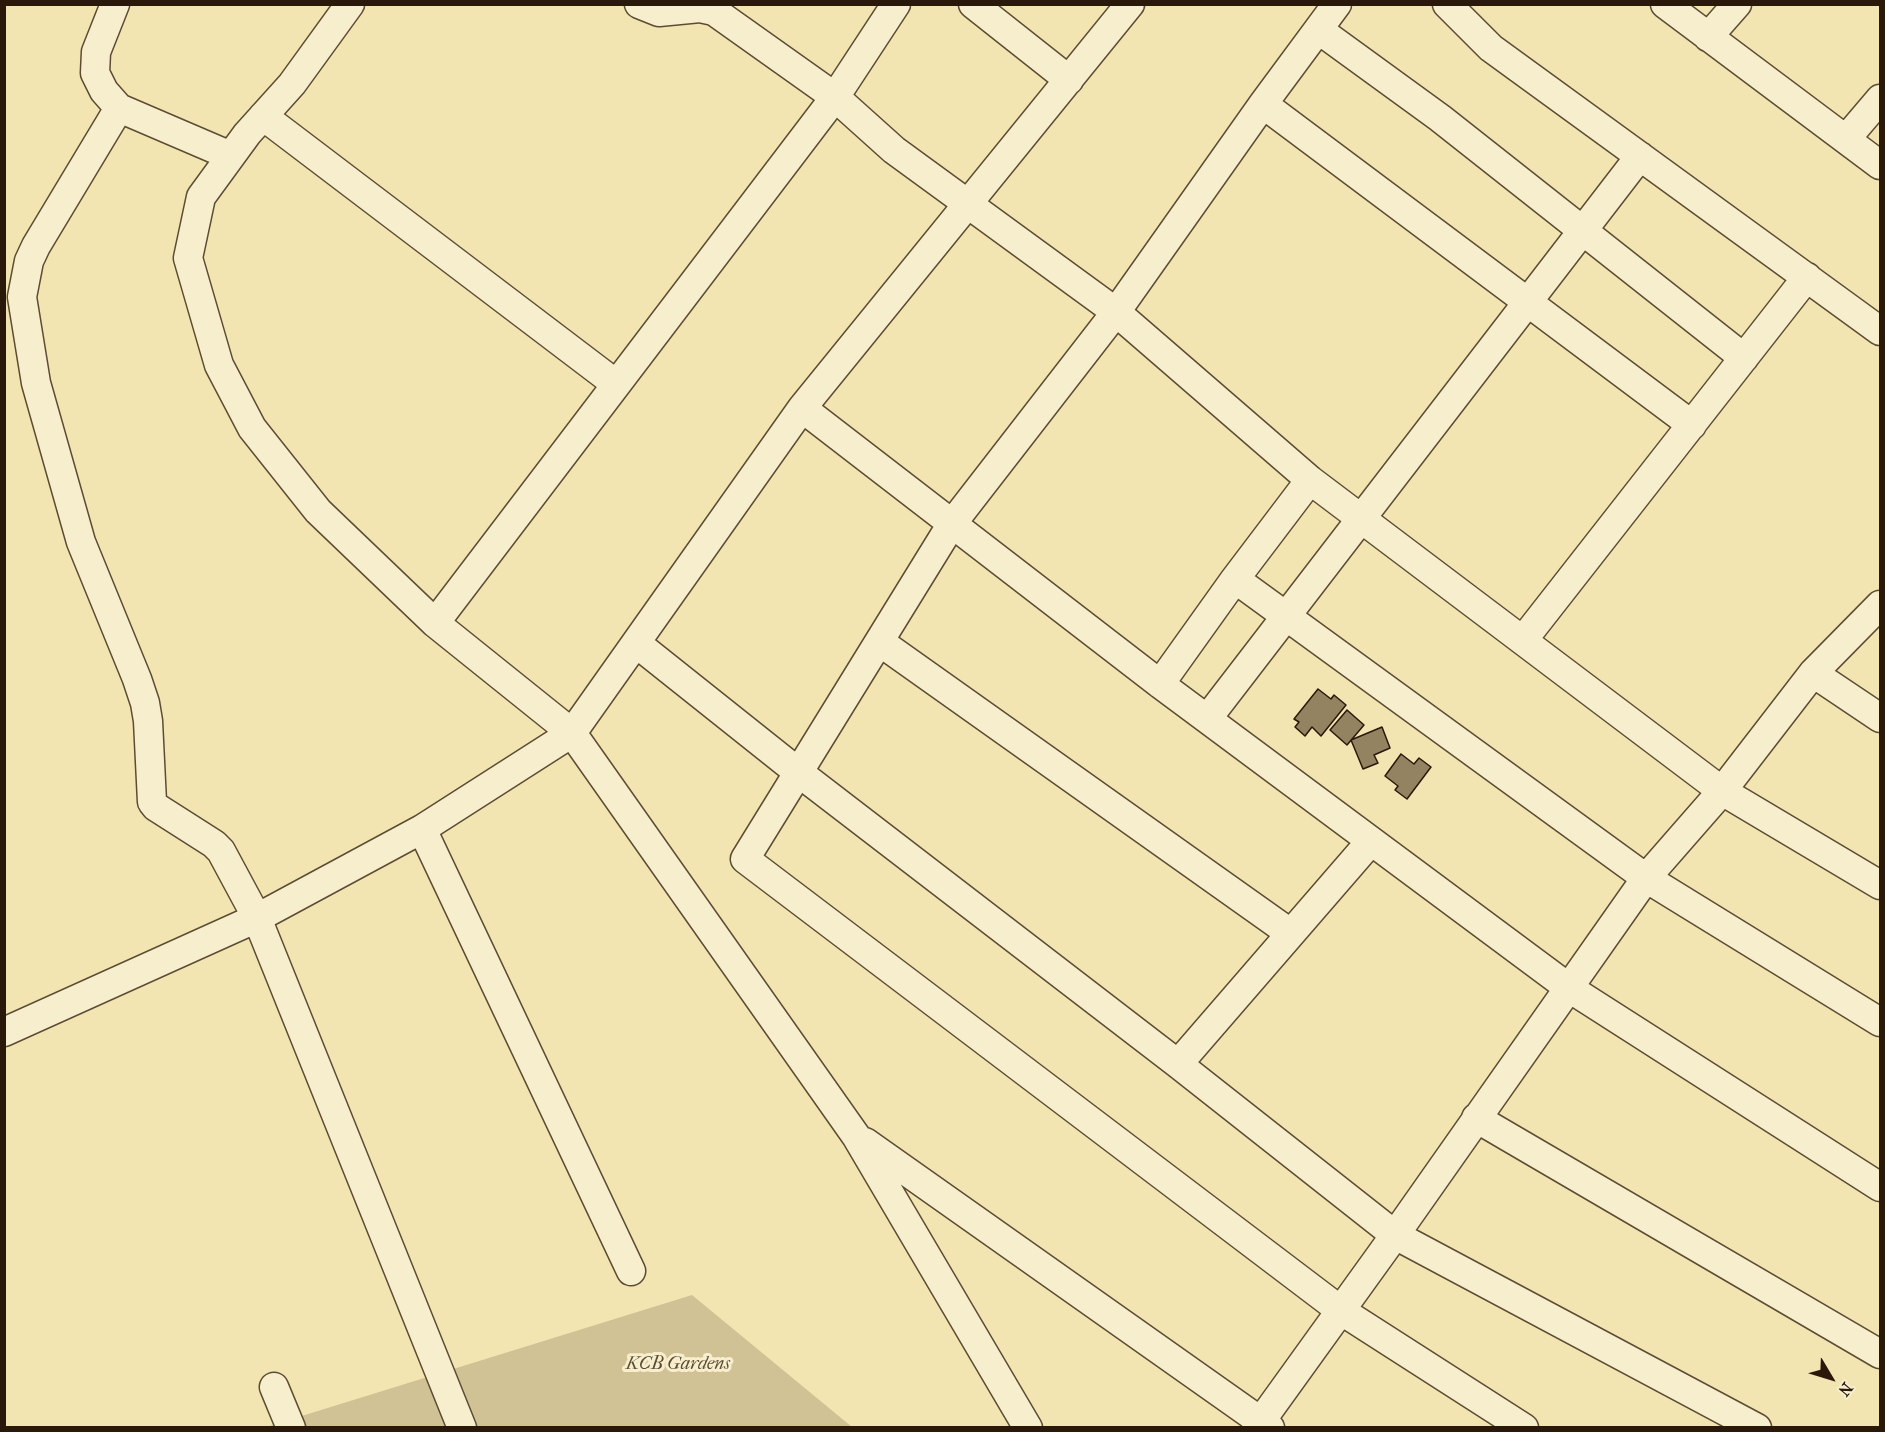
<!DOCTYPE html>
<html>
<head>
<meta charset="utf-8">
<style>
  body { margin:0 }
  #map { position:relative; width:1885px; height:1432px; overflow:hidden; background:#f3e5b2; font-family:"IM FELL French Canon",serif }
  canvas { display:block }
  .frame { position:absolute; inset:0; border:6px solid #2a190a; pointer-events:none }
  .north { position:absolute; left:1801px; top:1348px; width:60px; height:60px; -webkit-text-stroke:4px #f7eecd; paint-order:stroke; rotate:128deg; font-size:16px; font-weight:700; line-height:24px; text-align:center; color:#2a190a }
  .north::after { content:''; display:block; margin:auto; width:21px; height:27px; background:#2a190a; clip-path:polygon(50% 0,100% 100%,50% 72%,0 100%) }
</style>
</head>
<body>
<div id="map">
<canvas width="1885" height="1432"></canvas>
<div class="frame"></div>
<div class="north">N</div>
</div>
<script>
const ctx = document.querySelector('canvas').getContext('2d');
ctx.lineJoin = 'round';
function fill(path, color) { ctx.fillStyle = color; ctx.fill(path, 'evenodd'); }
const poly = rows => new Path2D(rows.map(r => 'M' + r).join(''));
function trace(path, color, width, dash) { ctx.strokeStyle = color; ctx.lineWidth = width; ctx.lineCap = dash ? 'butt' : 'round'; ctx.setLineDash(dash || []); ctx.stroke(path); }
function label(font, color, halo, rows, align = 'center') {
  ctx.font = font + ' "IM FELL French Canon",serif'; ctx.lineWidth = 6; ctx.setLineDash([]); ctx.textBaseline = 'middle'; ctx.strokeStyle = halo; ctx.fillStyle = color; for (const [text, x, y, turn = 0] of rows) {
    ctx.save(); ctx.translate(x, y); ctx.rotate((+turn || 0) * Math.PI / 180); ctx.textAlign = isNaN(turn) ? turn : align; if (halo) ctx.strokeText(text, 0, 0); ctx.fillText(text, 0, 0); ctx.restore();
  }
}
fill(poly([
  [692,1295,852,1427,263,1428]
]), '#d1c295');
const building = poly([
  [1318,689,1331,699,1334,695,1346,705,1321,736,1312,727,1305,736,1295,727,1299,722,1294,719,1318,689],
  [1347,710,1364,725,1347,745,1330,730,1347,710],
  [1382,727,1390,748,1374,755,1378,763,1363,769,1351,740,1382,727],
  [1401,754,1414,764,1419,758,1431,767,1407,799,1395,790,1398,786,1385,776,1401,754]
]);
fill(building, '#938361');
trace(building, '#2a190a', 1.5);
const minor = poly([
  [115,4,96,52,95,73,104,91,119,108,231,156],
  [350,4,292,84,247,134,201,197,188,258,219,365,252,428,318,511,435,623,572,733,802,408,1130,4],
  [639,4,659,12,700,8,714,11,835,97,894,150,1116,312,1310,480,1722,791,1880,885],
  [973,4,1069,80],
  [1337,4,1263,104,1116,312,951,525,745,859,1340,1310,1524,1428],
  [1447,4,1491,48,1880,331],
  [1665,4,1880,165],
  [1319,30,1440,118,1744,358],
  [1708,37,1737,4],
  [1263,104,1692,425],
  [119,108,36,246,29,261,22,297,36,383,81,542,137,679,145,703,148,721,152,802,156,807,214,844,221,851,257,918,462,1428],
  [263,116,616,384],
  [1846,139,1880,99],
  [802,408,1160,684,1569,988,1880,1187],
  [1235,579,1646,878,1880,1022],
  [435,623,835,97,896,4],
  [1523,640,1807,277],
  [880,642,1290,933],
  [636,643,798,772,1178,1064,1395,1235,1757,1428],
  [1813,673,1880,718],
  [1160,684,1235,579,1310,480],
  [1207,719,1640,156],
  [422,829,631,1271],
  [4,1032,257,918,422,829,572,733,856,1136,1028,1428],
  [1178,1064,1371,841],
  [1476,1118,1880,1354],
  [865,1142,1270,1428],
  [274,1387,291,1428],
  [1256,1428,1395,1235,1646,878,1722,791,1813,673,1880,605]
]);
trace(minor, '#5c4c34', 31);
trace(minor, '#f7eecd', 28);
label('italic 18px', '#5c4c34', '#f7eecd', [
  ["KCB Gardens",678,1365]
]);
</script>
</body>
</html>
